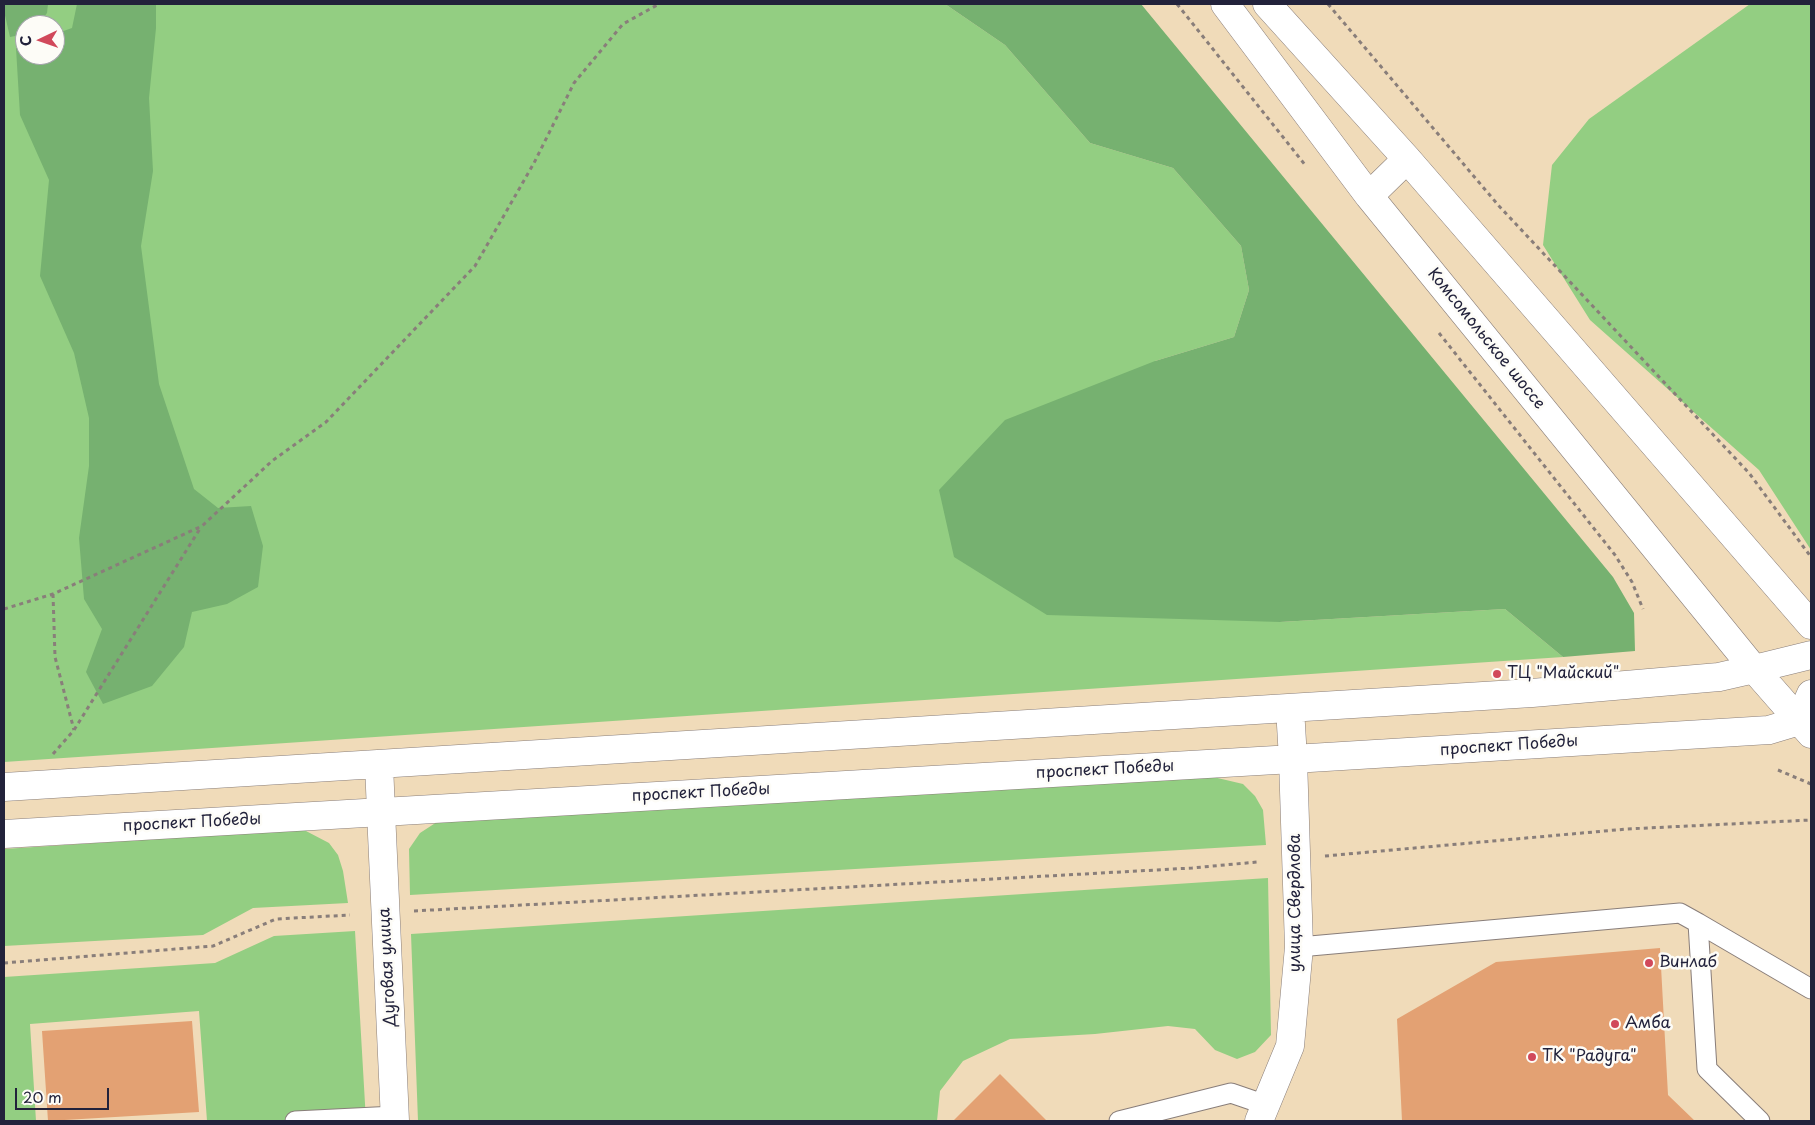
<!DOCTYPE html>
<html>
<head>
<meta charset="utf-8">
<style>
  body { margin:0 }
  #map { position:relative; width:1815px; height:1125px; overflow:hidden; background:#f0dbb9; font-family:"Playpen Sans",sans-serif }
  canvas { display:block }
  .frame { position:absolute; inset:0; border:5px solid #22223b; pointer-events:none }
  .north { position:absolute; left:15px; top:15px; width:50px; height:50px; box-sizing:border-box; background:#fdfcf7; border:1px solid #a5a5ac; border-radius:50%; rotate:267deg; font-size:14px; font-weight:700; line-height:20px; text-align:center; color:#22223b }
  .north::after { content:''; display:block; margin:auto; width:18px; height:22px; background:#d1495b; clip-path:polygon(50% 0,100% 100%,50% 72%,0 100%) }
  .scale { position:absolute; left:15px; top:1088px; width:94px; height:22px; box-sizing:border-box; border:2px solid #22223b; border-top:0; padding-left:6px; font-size:15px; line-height:18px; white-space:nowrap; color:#22223b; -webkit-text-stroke:4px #fdfcf7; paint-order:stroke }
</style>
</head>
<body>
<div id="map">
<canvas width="1815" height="1125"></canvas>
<div class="frame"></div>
<div class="north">С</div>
<div class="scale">20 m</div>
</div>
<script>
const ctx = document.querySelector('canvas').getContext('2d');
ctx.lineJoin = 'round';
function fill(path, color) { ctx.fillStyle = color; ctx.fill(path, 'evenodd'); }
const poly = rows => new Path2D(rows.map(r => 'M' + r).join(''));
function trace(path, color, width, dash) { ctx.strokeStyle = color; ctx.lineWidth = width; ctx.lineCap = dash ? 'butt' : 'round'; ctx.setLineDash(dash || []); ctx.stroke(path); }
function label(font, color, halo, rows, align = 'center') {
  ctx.font = font + ' "Playpen Sans",sans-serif'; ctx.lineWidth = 5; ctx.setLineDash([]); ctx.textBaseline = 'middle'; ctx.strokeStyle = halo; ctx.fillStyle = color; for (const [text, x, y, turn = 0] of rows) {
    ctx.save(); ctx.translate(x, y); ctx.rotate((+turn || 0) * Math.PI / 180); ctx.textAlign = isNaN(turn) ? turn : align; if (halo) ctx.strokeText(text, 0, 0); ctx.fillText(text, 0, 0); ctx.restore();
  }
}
fill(poly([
  [4,4,945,4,1005,45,1090,143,1173,168,1241,246,1249,290,1234,337,1155,361,1280,622,1505,609,1563,657,4,762],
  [25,25,55,25,55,55,25,55],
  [1750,4,1811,4,1811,550,1759,470,1590,320,1543,245,1552,165,1589,119],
  [1209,776,1243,784,1255,796,1263,810,1266,845,410,895,409,849,420,833,440,820],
  [278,831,306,831,329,843,338,855,343,871,348,903,253,908,203,935,4,946,4,849],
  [1268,878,1271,1035,1255,1052,1237,1059,1215,1050,1195,1029,1168,1026,1095,1034,1010,1039,963,1061,940,1091,937,1121,418,1121,411,934],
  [355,931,366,1121,207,1121,199,1011,30,1024,36,1121,4,1121,4,977,215,963,274,936]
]), '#93ce82');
fill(poly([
  [4,4,48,4,47,13,38,25,25,25,25,34,10,37,4,11],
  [77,4,156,4,156,28,149,98,153,171,141,246,159,384,194,489,218,508,251,506,263,546,258,587,227,604,192,612,184,647,152,686,103,704,86,672,102,629,84,599,79,538,89,466,89,418,74,353,40,276,49,180,20,115,16,48,25,45,25,55,55,55,55,34,72,28],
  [945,4,1141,4,1613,577,1634,613,1635,651,1563,657,1505,609,1280,622,1047,615,954,557,939,490,1005,420,1155,361,1234,337,1249,290,1241,246,1173,168,1090,143,1005,45]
]), '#76b170');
fill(poly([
  [1660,948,1668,1095,1695,1121,1402,1121,1397,1019,1496,962],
  [192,1021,199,1112,48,1121,42,1031],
  [1000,1074,1047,1121,953,1121]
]), '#e3a173');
const service = poly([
  [1698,923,1811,989],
  [1299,947,1680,913,1698,923,1707,1069,1760,1121],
  [295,1121,395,1116],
  [1119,1121,1231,1093,1266,1105]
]);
const minor = poly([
  [381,812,395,1121]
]);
const tertiary = poly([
  [1259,1121,1290,1046,1299,947,1293,759]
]);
const secondary = poly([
  [1267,4,1407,159,1811,625],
  [1369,196,1407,159],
  [1290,708,1293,759],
  [379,764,381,812],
  [4,787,1532,693,1719,677,1754,669,1369,196,1225,4],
  [4,834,1293,759,1769,730,1799,721,1811,694]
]);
const primary = poly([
  [1811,655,1754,669,1811,734]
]);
trace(service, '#897e7a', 21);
trace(minor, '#897e7a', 29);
trace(tertiary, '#897e7a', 29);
trace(secondary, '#897e7a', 29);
trace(primary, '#897e7a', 29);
trace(poly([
  [1177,4,1306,166],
  [1328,4,1499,206,1749,473,1811,557],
  [1439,333,1615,555,1632,582,1643,609],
  [53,594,55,657,74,730],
  [4,609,53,594,202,526,272,461,326,422,475,266,534,163,574,83,623,24,659,4],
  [53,754,74,730,201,527],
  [1778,770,1811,784],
  [1325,856,1627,829,1811,820],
  [414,911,1192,868,1257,862],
  [4,963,213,946,276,919,350,915]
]), '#897e7a', 3, [4, 4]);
trace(service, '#fff', 19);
trace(minor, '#fff', 28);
trace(tertiary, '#fff', 28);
trace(secondary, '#fff', 28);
trace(primary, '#fff', 28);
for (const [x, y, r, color] of [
  [1497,674,5,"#d1495b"],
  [1649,963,5,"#d1495b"],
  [1615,1024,5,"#d1495b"],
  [1532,1057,5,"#d1495b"]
]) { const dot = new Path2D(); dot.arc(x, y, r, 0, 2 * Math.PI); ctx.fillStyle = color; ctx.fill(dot); trace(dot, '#fdfcf7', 2); }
label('16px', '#22223b', '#fdfcf7', [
  ["Комсомольское шоссе",1486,339,51],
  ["проспект Победы",1509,746,-4],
  ["проспект Победы",1105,770,-3],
  ["проспект Победы",701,793,-3],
  ["проспект Победы",192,823,-3],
  ["улица Свердлова",1296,903,-90],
  ["Дуговая улица",388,967,-93]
]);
label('16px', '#22223b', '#fdfcf7', [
  ["ТЦ \"Майский\"",1507,674],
  ["Винлаб",1659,963],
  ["Амба",1625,1024],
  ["ТК \"Радуга\"",1542,1057]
], 'left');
</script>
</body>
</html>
